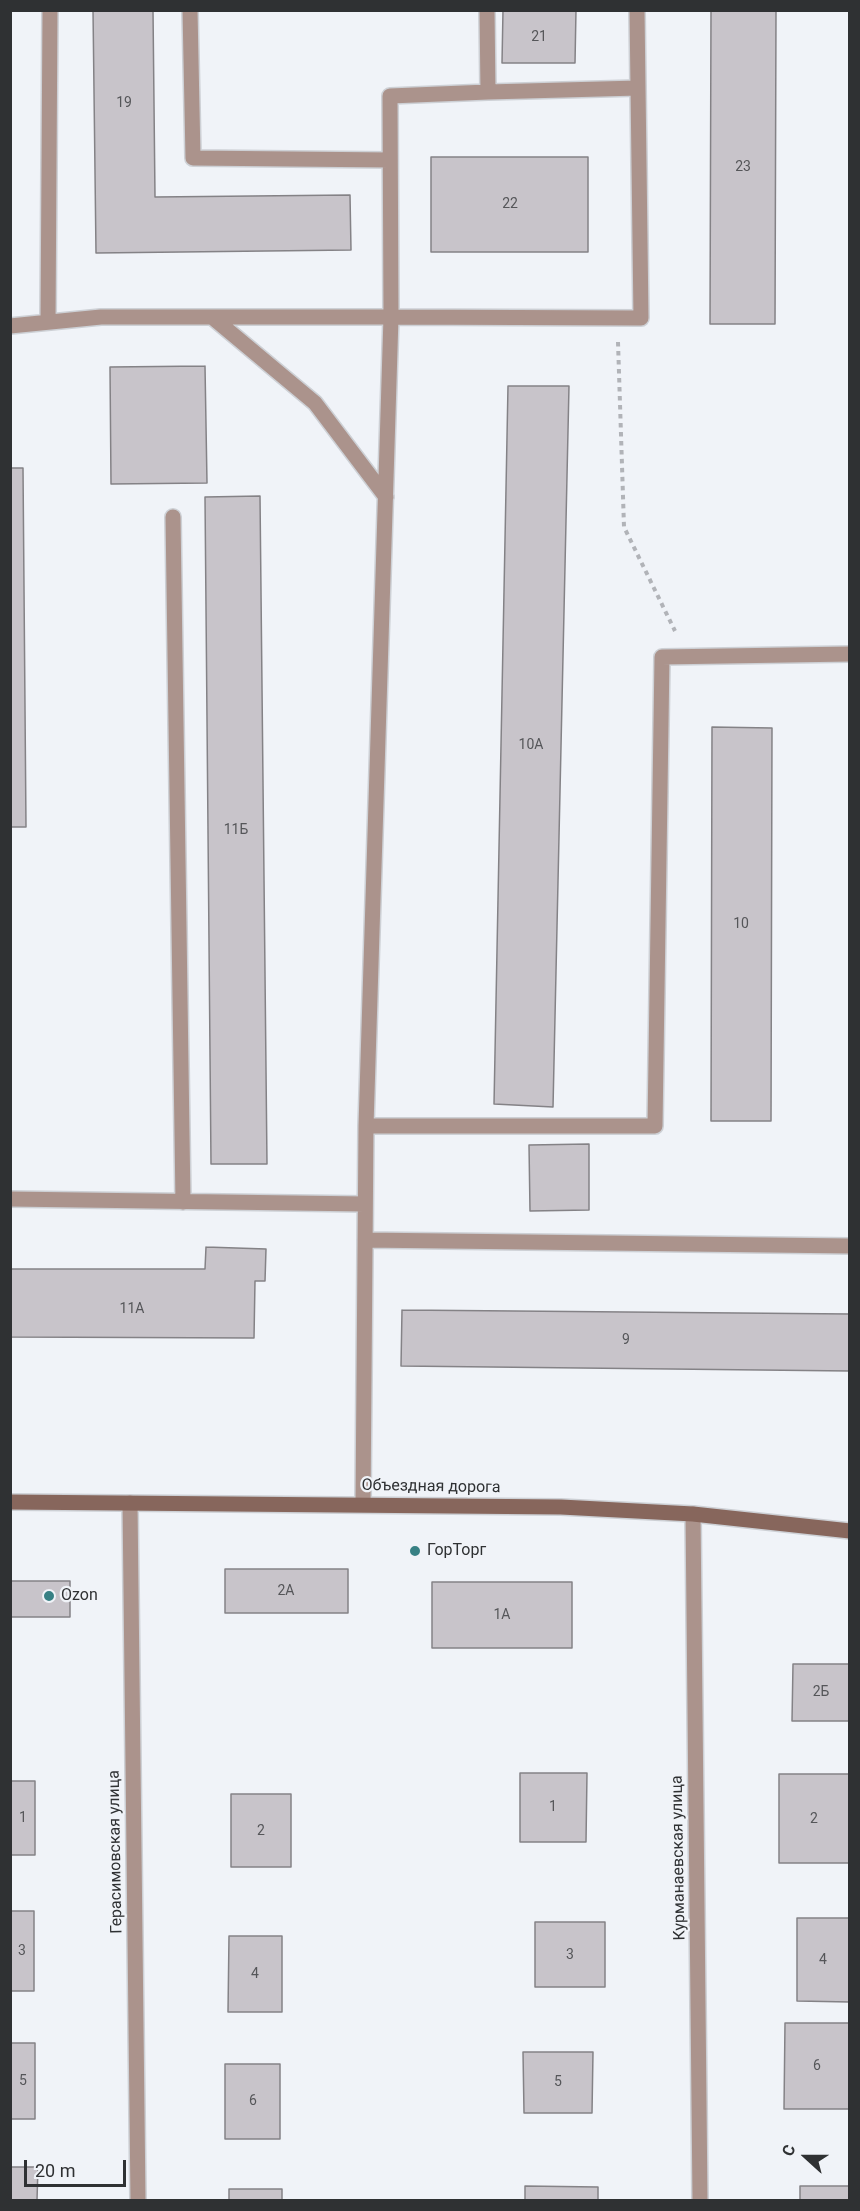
<!DOCTYPE html>
<html>
<head>
<meta charset="utf-8">
<style>
  body { margin:0 }
  #map { position:relative; width:860px; height:2211px; overflow:hidden; background:#f0f3f8; font-family:Roboto,sans-serif }
  canvas { display:block }
  .frame { position:absolute; inset:0; border:12px solid #2f3133; pointer-events:none }
  .north { position:absolute; left:776px; top:2127px; width:60px; height:60px; -webkit-text-stroke:4px #f0f3f8; paint-order:stroke; rotate:291deg; font-size:16px; font-weight:700; line-height:24px; text-align:center; color:#2f3133 }
  .north::after { content:''; display:block; margin:auto; width:21px; height:27px; background:#2f3133; clip-path:polygon(50% 0,100% 100%,50% 72%,0 100%) }
  .scale { position:absolute; left:24px; top:2160px; width:102px; height:27px; box-sizing:border-box; border:3px solid #2f3133; border-top:0; padding-left:8px; font-size:18px; line-height:21px; white-space:nowrap; color:#2f3133; -webkit-text-stroke:4px #f0f3f8; paint-order:stroke }
</style>
</head>
<body>
<div id="map">
<canvas width="860" height="2211"></canvas>
<div class="frame"></div>
<div class="north">С</div>
<div class="scale">20 m</div>
</div>
<script>
const ctx = document.querySelector('canvas').getContext('2d');
ctx.lineJoin = 'round';
function fill(path, color) { ctx.fillStyle = color; ctx.fill(path, 'evenodd'); }
const poly = rows => new Path2D(rows.map(r => 'M' + r).join(''));
function trace(path, color, width, dash) { ctx.strokeStyle = color; ctx.lineWidth = width; ctx.lineCap = dash ? 'butt' : 'round'; ctx.setLineDash(dash || []); ctx.stroke(path); }
function label(font, color, halo, rows, align = 'center') {
  ctx.font = font + ' Roboto,sans-serif'; ctx.lineWidth = 4.5; ctx.setLineDash([]); ctx.textBaseline = 'middle'; ctx.strokeStyle = halo; ctx.fillStyle = color; for (const [text, x, y, turn = 0] of rows) {
    ctx.save(); ctx.translate(x, y); ctx.rotate((+turn || 0) * Math.PI / 180); ctx.textAlign = isNaN(turn) ? turn : align; if (halo) ctx.strokeText(text, 0, 0); ctx.fillText(text, 0, 0); ctx.restore();
  }
}
const building = poly([
  [93,10,153,10,155,197,350,195,351,250,96,253,93,10],
  [503,10,576,10,575,63,502,63,503,10],
  [711,10,776,10,775,324,710,324,711,10],
  [431,157,588,157,588,252,431,252,431,157],
  [205,366,207,483,111,484,110,367,205,366],
  [508,386,569,386,553,1107,494,1104,508,386],
  [10,468,23,468,26,827,10,827,10,468],
  [260,496,267,1164,211,1164,205,497,260,496],
  [712,727,772,728,771,1121,711,1121,712,727],
  [589,1144,589,1210,530,1211,529,1145,589,1144],
  [206,1247,266,1249,265,1281,255,1281,254,1338,10,1337,10,1269,205,1269,206,1247],
  [402,1310,850,1314,850,1371,401,1366,402,1310],
  [225,1569,348,1569,348,1613,225,1613,225,1569],
  [10,1581,70,1581,70,1617,10,1617,10,1581],
  [432,1582,572,1582,572,1648,432,1648,432,1582],
  [793,1664,850,1664,850,1721,792,1721,793,1664],
  [520,1773,587,1773,586,1842,520,1842,520,1773],
  [779,1774,850,1774,850,1863,779,1863,779,1774],
  [10,1781,35,1781,35,1855,10,1855,10,1781],
  [231,1794,291,1794,291,1867,231,1867,231,1794],
  [10,1911,34,1911,34,1991,10,1991,10,1911],
  [797,1918,850,1918,850,2002,797,2001,797,1918],
  [535,1922,605,1922,605,1987,535,1987,535,1922],
  [229,1936,282,1936,282,2012,228,2012,229,1936],
  [785,2023,850,2023,850,2109,784,2109,785,2023],
  [10,2043,35,2043,35,2119,10,2119,10,2043],
  [523,2052,593,2052,592,2113,524,2113,523,2052],
  [225,2064,280,2064,280,2139,225,2139,225,2064],
  [10,2167,38,2167,37,2200,10,2200,10,2167],
  [525,2186,598,2187,598,2200,525,2200,525,2186],
  [800,2186,850,2186,850,2200,800,2200,800,2186],
  [229,2189,282,2189,282,2200,229,2200,229,2189]
]);
fill(building, '#c8c4ca');
trace(building, '#848286', 1.5);
const service = poly([
  [190,10,193,158,390,160],
  [487,10,488,92,390,96,391,317,641,318,637,10],
  [488,92,638,88],
  [212,317,315,403,386,497],
  [48,322,50,10],
  [10,326,101,317,391,317,366,1126,363,1504],
  [173,517,183,1202],
  [366,1126,655,1126,662,657,850,654],
  [10,1199,365,1204],
  [365,1240,850,1246]
]);
const minor = poly([
  [130,1503,138,2200],
  [693,1514,700,2200]
]);
const secondary = poly([
  [10,1502,561,1507,693,1514,850,1531]
]);
trace(service, '#cdd0d5', 18);
trace(minor, '#cdd0d5', 18);
trace(secondary, '#cdd0d5', 18);
trace(poly([
  [618,342,624,527,675,631]
]), '#b1b3b8', 4, [4.5, 4.5]);
trace(service, '#ab938c', 15);
trace(minor, '#ab938c', 15);
trace(secondary, '#87665c', 15);
for (const [x, y, r, color] of [
  [415,1551,6,"#378084"],
  [49,1596,6,"#378084"]
]) { const dot = new Path2D(); dot.arc(x, y, r, 0, 2 * Math.PI); ctx.fillStyle = color; ctx.fill(dot); trace(dot, '#f0f3f8', 2); }
label('14px', '#555659', null, [
  ["21",539,37],
  ["19",124,103],
  ["23",743,167],
  ["22",510,204],
  ["10А",531,745],
  ["11Б",236,830],
  ["10",741,924],
  ["11А",132,1309],
  ["9",626,1340],
  ["2А",286,1591],
  ["1А",502,1615],
  ["2Б",821,1692],
  ["1",553,1807],
  ["1",23,1818],
  ["2",814,1819],
  ["2",261,1831],
  ["3",22,1951],
  ["3",570,1955],
  ["4",823,1960],
  ["4",255,1974],
  ["6",817,2066],
  ["5",23,2081],
  ["5",558,2082],
  ["6",253,2101]
]);
label('16px', '#2f3133', '#f0f3f8', [
  ["Объездная дорога",431,1487,1],
  ["Герасимовская улица",116,1852,-91],
  ["Курманаевская улица",679,1858,-91]
]);
label('16px', '#2f3133', '#f0f3f8', [
  ["ГорТорг",427,1551],
  ["Ozon",61,1596]
], 'left');
</script>
</body>
</html>
